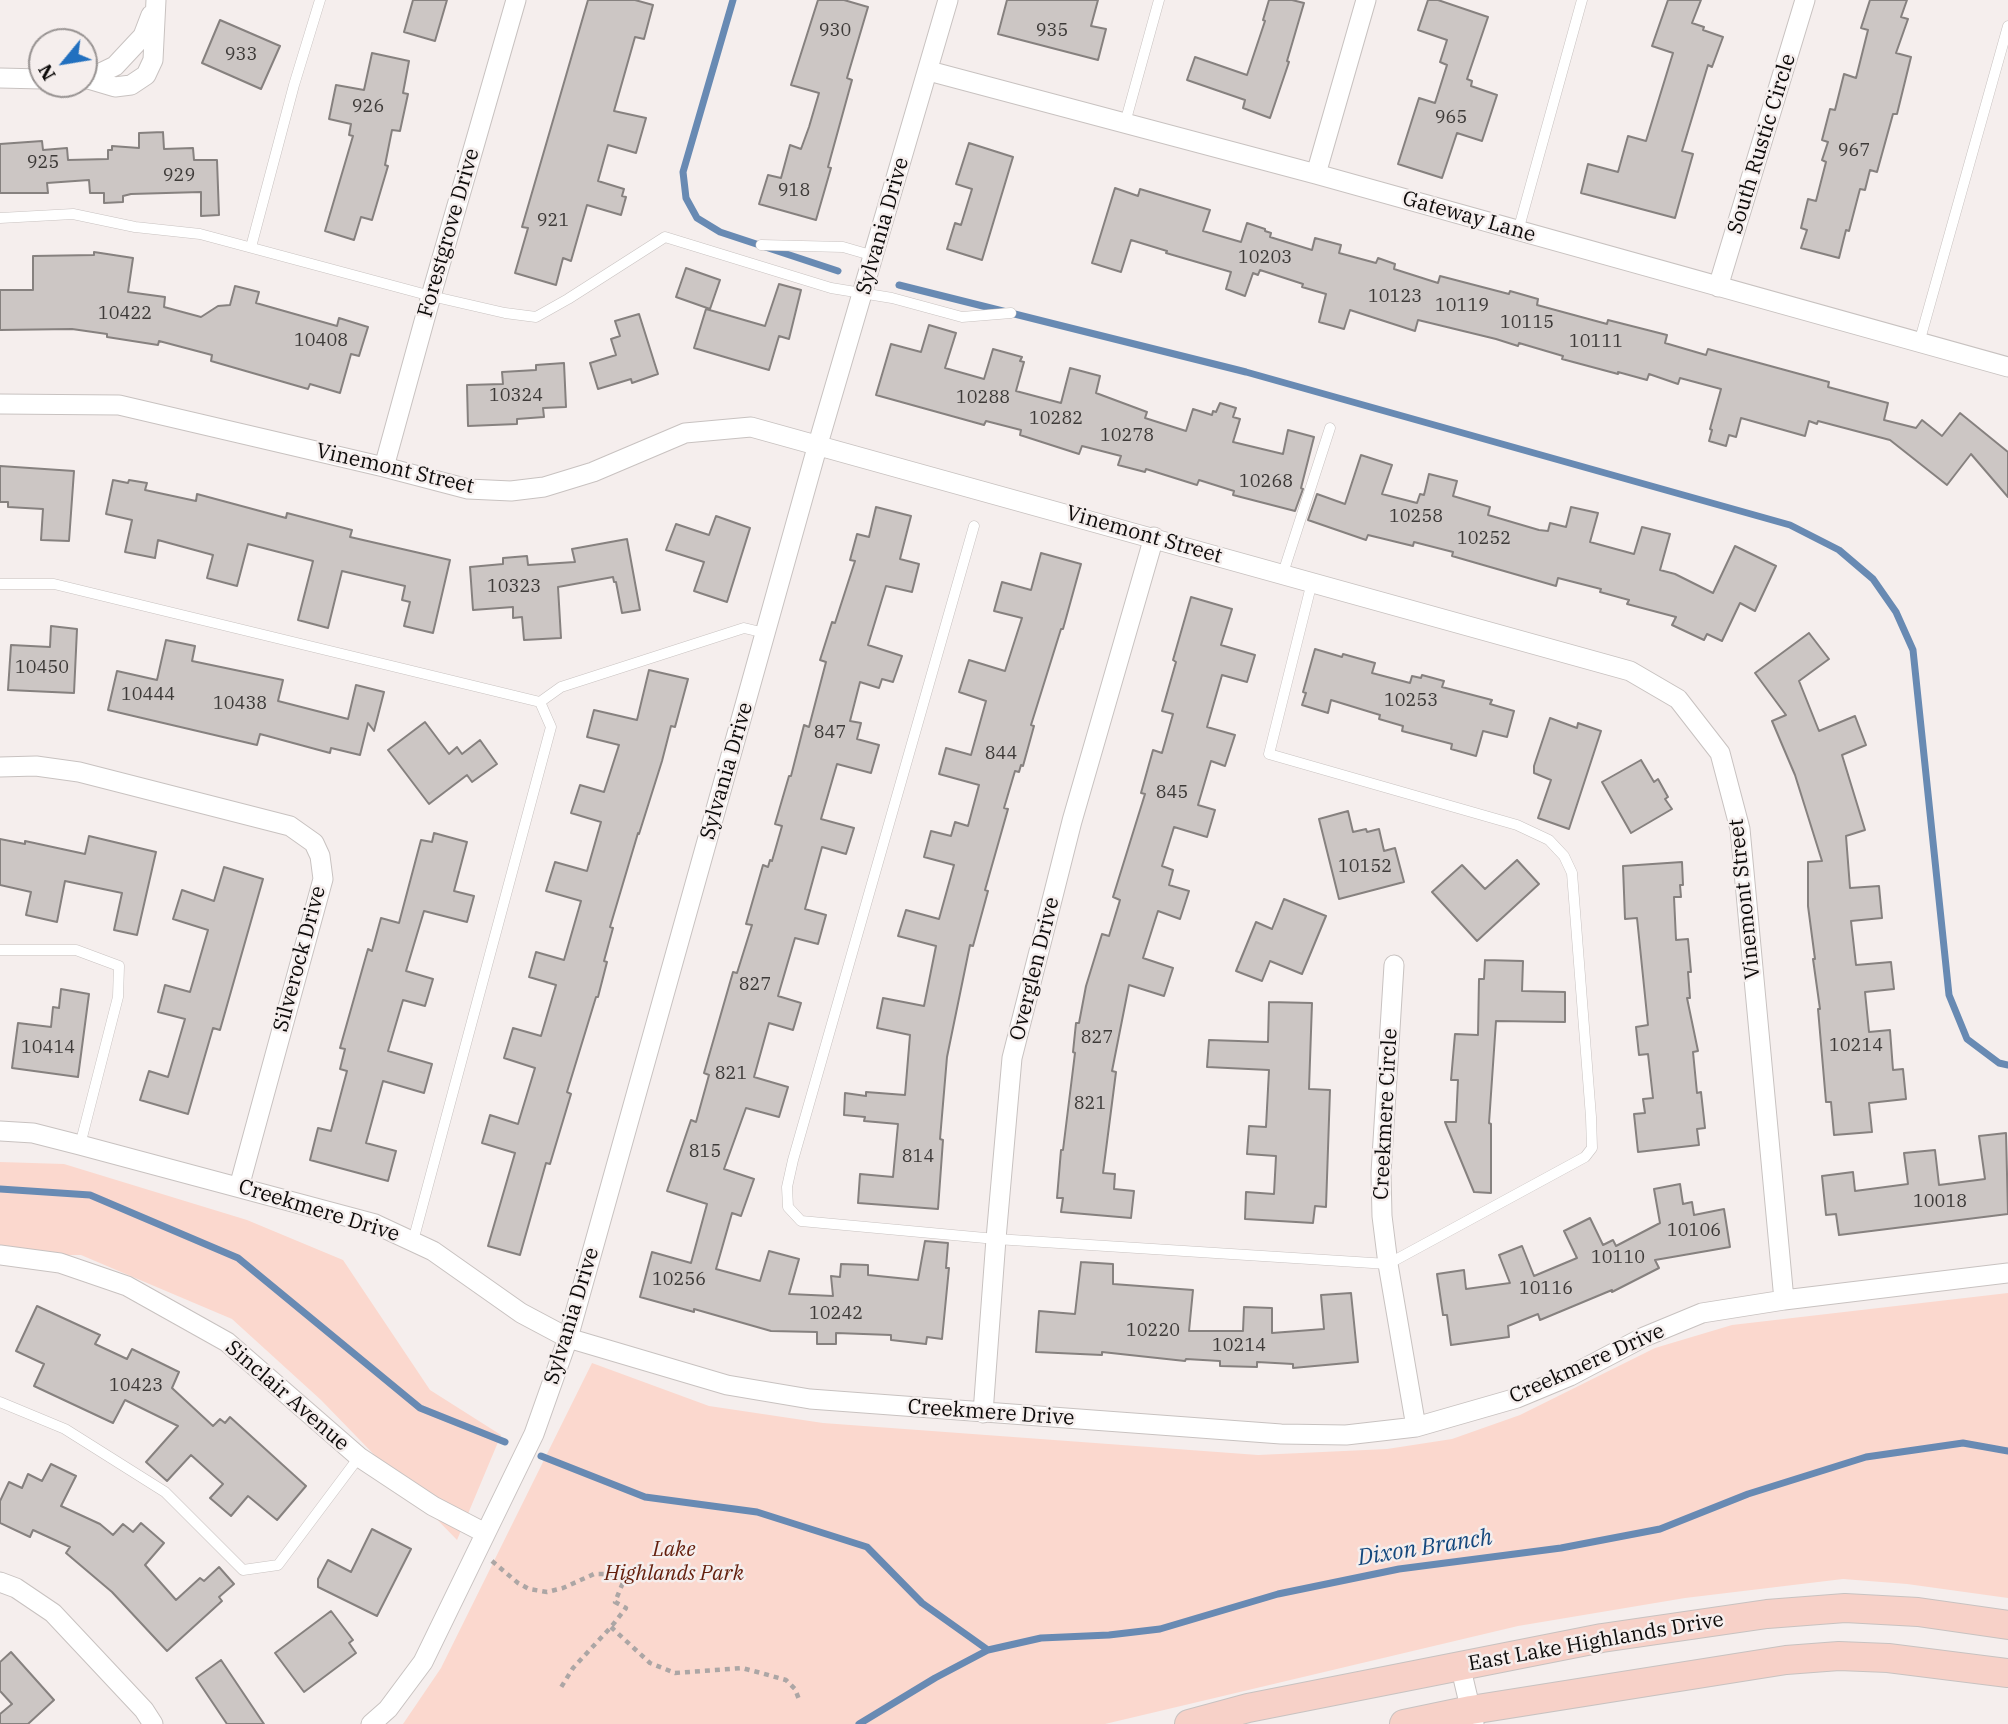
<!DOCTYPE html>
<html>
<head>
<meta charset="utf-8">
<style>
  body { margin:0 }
  #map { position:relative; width:2008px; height:1724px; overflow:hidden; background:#f5eeed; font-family:"IBM Plex Serif",serif }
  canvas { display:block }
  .north { position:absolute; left:28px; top:28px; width:70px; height:70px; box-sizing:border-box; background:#f5eeed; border:2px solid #989392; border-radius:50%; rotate:240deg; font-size:19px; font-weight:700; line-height:28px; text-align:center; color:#0d0b0a }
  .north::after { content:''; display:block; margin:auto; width:24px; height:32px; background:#2270bf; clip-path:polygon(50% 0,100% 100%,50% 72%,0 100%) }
</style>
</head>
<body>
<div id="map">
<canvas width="2008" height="1724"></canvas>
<div class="north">N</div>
</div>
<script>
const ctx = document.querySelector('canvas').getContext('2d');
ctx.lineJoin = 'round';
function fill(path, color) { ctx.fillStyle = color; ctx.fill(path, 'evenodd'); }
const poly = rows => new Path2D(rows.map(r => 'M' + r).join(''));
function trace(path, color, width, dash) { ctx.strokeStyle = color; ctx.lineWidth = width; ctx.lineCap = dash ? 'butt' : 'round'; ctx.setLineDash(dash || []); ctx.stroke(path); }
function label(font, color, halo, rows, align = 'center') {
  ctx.font = font + ' "IBM Plex Serif",serif'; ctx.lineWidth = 5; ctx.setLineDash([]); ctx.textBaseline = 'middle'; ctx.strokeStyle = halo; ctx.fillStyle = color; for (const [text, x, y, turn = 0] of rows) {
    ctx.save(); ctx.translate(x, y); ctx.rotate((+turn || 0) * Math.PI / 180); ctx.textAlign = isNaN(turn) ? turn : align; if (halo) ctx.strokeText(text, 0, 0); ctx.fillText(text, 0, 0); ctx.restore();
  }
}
fill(poly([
  [0,1162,64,1164,247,1220,343,1260,430,1390,501,1435,457,1540,321,1400,232,1319,81,1255,0,1255],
  [2008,1293,2008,1598,1907,1584,1843,1579,1685,1598,1518,1626,1105,1724,403,1724,441,1668,592,1363,709,1406,823,1423,1258,1455,1387,1449,1452,1439,1520,1415,1655,1348,1732,1325]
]), '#fbd8ce');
trace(poly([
  [733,0,683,172,686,198,697,218,720,232,838,271],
  [899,285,1246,372,1790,525,1839,550,1873,579,1896,612,1913,650,1949,995,1967,1039,1999,1063,2008,1065],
  [0,1189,90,1195,238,1258,420,1408,505,1442],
  [541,1456,645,1497,757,1512,867,1547,922,1603,988,1650],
  [859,1724,935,1678,988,1650,1041,1638,1109,1635,1160,1629,1278,1594,1399,1569,1561,1548,1660,1529,1748,1494,1866,1457,1963,1443,2008,1451]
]), '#688ab3', 7);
const building = poly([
  [413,0,447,0,435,41,404,32,413,0],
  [588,0,635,0,653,5,644,39,635,37,614,111,646,118,636,153,608,145,598,181,624,189,622,196,626,197,621,215,587,205,571,261,563,258,556,285,515,273,528,228,522,227,588,0],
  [818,0,844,0,868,7,847,78,852,80,828,167,831,168,816,220,759,204,768,175,781,178,790,145,801,149,809,127,819,93,791,85,818,0],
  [1007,0,1098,0,1091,26,1106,29,1098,60,998,34,1007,0],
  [1269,0,1292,0,1304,3,1287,61,1289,62,1270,118,1243,108,1245,100,1187,80,1195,57,1247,75,1265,21,1263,20,1269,0],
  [1428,0,1438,0,1488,17,1467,79,1472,81,1471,86,1497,95,1482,141,1457,133,1442,178,1398,164,1419,98,1435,103,1447,65,1440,62,1447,40,1418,30,1428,0],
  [1668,0,1701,0,1692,23,1704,27,1703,30,1723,37,1712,67,1708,65,1682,151,1693,154,1675,218,1581,193,1588,164,1618,172,1628,136,1646,141,1673,53,1652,46,1668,0],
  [1870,0,1907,0,1901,17,1908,19,1896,53,1911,57,1897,114,1893,114,1877,172,1870,170,1865,190,1860,189,1849,231,1846,230,1839,258,1801,248,1807,230,1801,228,1808,199,1816,201,1826,162,1822,160,1828,142,1822,140,1830,109,1835,110,1844,74,1856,78,1868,30,1861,28,1870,0],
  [220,20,280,46,261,89,202,63,220,20],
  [372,53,409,61,403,93,408,94,400,131,392,130,385,165,388,166,372,220,361,217,354,240,325,231,353,136,349,135,351,124,329,119,336,85,364,90,372,53],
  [163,132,164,149,193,148,194,160,217,160,219,215,201,216,201,192,131,194,123,196,123,202,104,203,104,193,90,193,89,180,47,183,48,193,0,193,0,144,42,141,43,150,67,148,68,160,108,159,108,150,112,150,112,146,139,148,139,133,163,132],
  [969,143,1013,157,982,260,947,249,955,223,961,225,972,189,956,184,969,143],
  [1115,188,1138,196,1140,189,1210,210,1203,231,1241,242,1247,223,1265,229,1265,231,1271,233,1270,237,1312,250,1315,238,1341,245,1339,253,1376,263,1378,258,1395,264,1394,269,1438,283,1440,276,1509,294,1510,291,1538,299,1537,305,1607,324,1608,320,1667,335,1665,343,1706,355,1708,349,1829,382,1828,387,1888,403,1884,420,1916,428,1922,420,1942,436,1960,413,2008,452,2008,497,1971,454,1947,485,1890,440,1818,421,1817,424,1809,421,1805,436,1741,418,1736,437,1729,435,1726,446,1709,441,1712,430,1710,429,1721,389,1680,378,1678,384,1649,374,1647,380,1618,372,1618,374,1562,359,1563,356,1519,343,1518,346,1496,339,1418,320,1415,331,1350,310,1344,329,1319,322,1326,294,1302,287,1303,284,1260,270,1258,275,1253,273,1245,296,1226,289,1231,272,1166,253,1167,251,1131,240,1121,272,1092,263,1115,188],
  [94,252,133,258,128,292,165,297,164,307,201,317,218,306,230,305,235,286,259,292,256,303,337,326,339,318,368,327,359,356,351,354,340,393,310,384,308,389,211,361,212,355,159,341,158,345,107,337,107,334,72,329,0,330,0,290,33,290,33,256,94,255,94,252],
  [686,268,720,280,710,309,676,297,686,268],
  [779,284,801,290,789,339,779,336,769,370,694,348,706,309,765,326,779,284],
  [639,314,658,374,632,383,631,379,598,389,590,363,616,355,611,339,620,336,615,321,639,314],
  [929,325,956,333,945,368,984,379,993,349,1022,357,1020,361,1024,362,1016,391,1061,403,1070,368,1100,376,1096,393,1147,412,1145,418,1186,431,1193,409,1212,415,1213,411,1216,412,1220,403,1236,408,1233,417,1240,419,1233,442,1283,454,1288,430,1314,437,1301,488,1303,489,1295,511,1233,495,1234,491,1199,480,1197,485,1146,469,1145,472,1118,465,1121,456,1082,446,1079,454,1020,435,1021,430,986,421,984,425,876,395,891,344,921,352,929,325],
  [564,363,566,407,543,408,544,417,517,419,517,424,468,426,467,385,503,384,502,372,536,370,536,365,564,363],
  [1361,455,1392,465,1382,494,1417,503,1420,494,1424,495,1429,474,1457,481,1453,496,1490,507,1488,515,1539,530,1548,531,1550,523,1566,527,1571,507,1598,513,1590,542,1634,554,1642,527,1670,534,1660,570,1675,574,1713,593,1735,546,1776,566,1755,611,1740,603,1722,641,1707,634,1704,640,1672,625,1676,617,1627,604,1629,600,1600,592,1601,589,1558,578,1556,586,1452,556,1453,552,1414,542,1413,546,1368,535,1366,540,1308,520,1317,494,1345,504,1361,455],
  [0,466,74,471,69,541,41,540,43,509,8,507,8,502,0,502,0,466],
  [113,480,128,483,129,480,147,483,145,490,196,501,197,494,286,518,287,513,352,530,350,537,450,560,433,633,404,626,410,602,402,600,405,586,342,571,328,628,298,620,313,561,248,544,237,586,207,578,213,555,158,540,155,558,125,552,132,520,106,514,113,480],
  [876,507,911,516,900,559,919,564,912,592,886,586,868,645,902,656,893,682,882,679,879,688,860,682,850,721,861,723,857,739,879,745,871,773,837,764,821,819,854,828,846,854,822,847,805,909,826,915,818,944,795,938,778,996,801,1003,793,1030,769,1023,754,1077,788,1087,779,1117,746,1108,724,1169,754,1179,741,1216,732,1213,716,1269,760,1281,769,1251,799,1259,789,1294,833,1296,831,1276,840,1277,841,1264,868,1265,868,1275,918,1280,925,1241,948,1243,946,1268,949,1268,942,1339,927,1337,926,1344,891,1340,891,1335,836,1333,836,1344,817,1344,817,1332,771,1331,694,1309,694,1312,640,1297,652,1252,691,1263,707,1204,667,1191,691,1120,696,1122,709,1075,704,1073,733,972,737,973,752,925,746,924,763,865,768,867,770,860,772,861,782,826,775,824,789,776,791,776,804,725,809,727,826,662,820,660,832,622,835,623,855,561,850,560,857,534,869,537,876,507],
  [716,516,750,528,727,602,694,591,704,562,666,550,676,524,709,535,716,516],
  [627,539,640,610,622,613,616,582,614,582,613,577,558,587,561,638,524,640,522,617,513,618,513,607,473,610,470,567,503,564,503,558,527,556,528,565,575,562,572,549,627,539],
  [1041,553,1081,564,1063,629,1061,629,1031,725,1034,726,1023,766,1021,765,1019,772,1015,771,1004,808,1008,809,985,890,988,891,973,946,970,945,947,1057,940,1139,943,1140,938,1209,858,1203,860,1174,893,1177,898,1124,864,1121,865,1117,844,1115,845,1093,866,1096,866,1092,905,1095,910,1035,877,1028,883,998,924,1006,936,946,898,936,906,910,939,919,954,865,924,857,931,831,951,836,955,822,968,826,979,785,939,774,946,748,971,755,986,701,959,692,969,660,1005,671,1022,618,994,611,1002,582,1031,590,1041,553],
  [1191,597,1232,609,1221,645,1255,655,1247,682,1222,675,1207,727,1235,735,1225,766,1211,761,1198,805,1215,810,1207,837,1174,827,1162,866,1173,870,1169,885,1189,891,1180,919,1158,911,1143,958,1173,968,1164,996,1129,985,1112,1071,1116,1072,1103,1173,1115,1174,1114,1189,1134,1191,1131,1218,1061,1212,1063,1198,1057,1198,1061,1150,1063,1150,1075,1053,1073,1052,1076,1023,1079,1023,1086,986,1102,934,1109,936,1120,900,1113,897,1145,794,1141,793,1153,750,1162,753,1173,714,1162,711,1176,662,1173,660,1191,597],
  [51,626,77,629,74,693,8,690,11,645,50,647,51,626],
  [1809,633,1829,659,1799,681,1819,731,1855,716,1866,745,1842,755,1865,830,1846,836,1850,888,1879,886,1882,918,1851,921,1856,965,1891,962,1894,989,1865,992,1869,1032,1890,1030,1893,1070,1903,1069,1906,1099,1869,1103,1872,1132,1834,1135,1831,1102,1826,1102,1818,1009,1820,1009,1813,959,1815,959,1808,906,1808,862,1822,861,1795,775,1772,721,1786,715,1755,673,1809,633],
  [166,640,195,646,192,661,283,680,278,701,348,719,356,685,384,692,374,731,368,723,360,755,331,748,330,753,260,734,257,745,108,710,117,671,157,680,166,640],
  [1315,649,1342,657,1343,654,1375,663,1372,673,1410,683,1412,676,1421,678,1422,675,1444,681,1442,687,1492,700,1490,704,1514,711,1507,737,1483,731,1476,756,1451,749,1452,744,1402,731,1403,726,1379,719,1380,715,1331,700,1328,713,1302,705,1306,693,1303,692,1315,649],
  [649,670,688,679,675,727,671,726,662,761,639,834,638,833,610,927,613,928,604,961,607,962,598,997,596,997,567,1092,571,1094,550,1164,546,1163,520,1255,488,1246,515,1153,482,1143,490,1115,518,1124,535,1068,504,1058,513,1028,541,1036,556,985,529,977,536,952,564,960,581,901,546,891,555,862,587,871,601,822,571,813,580,785,604,792,619,745,587,737,594,710,637,720,649,670],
  [1550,718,1577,728,1578,723,1601,731,1569,829,1538,818,1551,780,1534,773,1534,766,1550,718],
  [425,722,449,754,457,747,462,754,480,740,497,764,472,782,467,775,429,804,388,750,425,722],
  [1641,760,1654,782,1658,779,1668,797,1665,799,1672,809,1631,833,1602,782,1641,760],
  [1348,811,1353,832,1366,829,1367,832,1379,829,1384,851,1395,848,1404,882,1339,899,1319,819,1348,811],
  [434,833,467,842,454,891,474,896,467,922,424,911,406,971,433,979,425,1006,403,1000,388,1051,432,1064,424,1093,383,1081,366,1143,396,1151,388,1181,310,1160,318,1128,331,1131,347,1071,340,1069,345,1049,340,1048,368,949,372,951,381,918,399,923,421,840,432,842,434,833],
  [89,836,156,852,137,935,114,930,122,893,65,881,57,922,26,915,31,892,0,885,0,839,25,844,25,841,85,854,89,836],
  [1517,860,1539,884,1477,941,1432,892,1462,865,1485,889,1517,860],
  [1682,862,1683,885,1680,885,1681,897,1674,897,1676,940,1688,939,1691,972,1688,972,1690,998,1687,998,1698,1051,1693,1052,1697,1093,1701,1092,1705,1128,1697,1129,1699,1145,1638,1152,1634,1114,1645,1113,1643,1099,1653,1098,1648,1054,1639,1055,1636,1027,1648,1025,1637,918,1625,919,1623,866,1682,862],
  [224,867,263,879,220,1030,213,1028,188,1114,140,1100,149,1071,168,1077,185,1019,158,1012,165,985,190,992,208,930,173,919,182,890,214,901,224,867],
  [1284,899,1326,916,1302,974,1270,961,1262,981,1236,971,1256,922,1272,929,1284,899],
  [1485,960,1523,961,1522,991,1565,992,1565,1022,1496,1021,1489,1123,1491,1124,1491,1193,1474,1192,1445,1122,1456,1122,1458,1080,1451,1080,1455,1034,1478,1035,1479,979,1484,979,1485,960],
  [61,989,89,994,78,1077,12,1068,18,1023,51,1027,53,1007,59,1008,61,989],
  [1269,1002,1312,1003,1309,1089,1330,1090,1326,1207,1315,1206,1313,1223,1245,1219,1246,1192,1274,1194,1276,1156,1247,1154,1249,1126,1266,1127,1269,1070,1207,1067,1209,1040,1268,1042,1269,1002],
  [2006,1133,2008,1214,1839,1235,1836,1214,1826,1215,1822,1176,1853,1172,1855,1191,1908,1184,1904,1153,1935,1150,1939,1185,1985,1179,1979,1136,2006,1133],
  [1680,1184,1683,1204,1692,1202,1694,1215,1724,1209,1730,1247,1655,1260,1659,1268,1612,1292,1612,1290,1540,1320,1538,1314,1508,1326,1509,1337,1451,1345,1447,1315,1443,1315,1437,1274,1464,1270,1466,1289,1510,1283,1499,1255,1522,1246,1534,1276,1577,1258,1564,1231,1590,1218,1603,1245,1613,1240,1616,1246,1660,1223,1654,1189,1680,1184],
  [1081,1262,1113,1264,1113,1284,1193,1290,1189,1331,1243,1331,1244,1307,1272,1308,1272,1333,1324,1329,1321,1295,1351,1293,1358,1362,1293,1368,1293,1364,1257,1362,1257,1367,1220,1366,1220,1361,1186,1359,1185,1361,1102,1352,1102,1355,1036,1352,1039,1311,1075,1314,1081,1262],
  [37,1306,100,1335,95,1344,127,1359,132,1349,179,1372,172,1388,213,1426,220,1419,225,1423,230,1417,306,1486,277,1520,248,1496,231,1516,210,1498,223,1484,191,1455,167,1481,146,1462,178,1426,125,1400,113,1423,34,1386,44,1364,16,1351,37,1306],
  [51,1464,76,1476,61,1506,100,1524,113,1535,123,1524,133,1532,141,1523,164,1543,145,1565,176,1600,200,1578,204,1581,219,1567,234,1584,219,1597,222,1601,167,1651,112,1592,66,1553,70,1547,33,1530,30,1537,0,1523,0,1501,9,1482,22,1488,28,1474,42,1481,51,1464],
  [372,1529,411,1549,377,1616,318,1587,318,1579,328,1560,351,1572,372,1529],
  [331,1611,353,1640,349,1643,356,1653,304,1692,275,1653,331,1611],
  [11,1652,54,1700,28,1724,0,1724,0,1714,12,1704,0,1691,0,1662,11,1652],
  [221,1660,264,1724,227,1724,196,1678,221,1660]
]);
fill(building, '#ccc6c4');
trace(building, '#86817f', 2);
const service = poly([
  [1125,123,1159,0],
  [0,218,73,214,135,227,200,234,431,296,505,313,536,317,568,299,665,237,831,288,892,298,962,317,1011,313],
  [1518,231,1582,0],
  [761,245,843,247,874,256],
  [251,247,294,85,320,0],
  [1919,343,2008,26],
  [974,526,793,1160,787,1187,788,1207,801,1221,996,1239,1388,1264,1585,1157,1592,1148,1591,1117,1572,873,1564,856,1549,840,1517,825,1269,754,1312,582],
  [1283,573,1330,428],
  [0,584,54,584,540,702,551,727,413,1241],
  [540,702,561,687,744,628,765,633],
  [0,950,76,950,119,966,118,997,80,1145],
  [0,1402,65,1429,165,1492,243,1570,278,1565,359,1457]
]);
const minor = poly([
  [929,71,1316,174,2008,367],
  [0,78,42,79],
  [84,79,88,79,115,66,143,36,151,15],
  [88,79,115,87,131,85,146,75,153,60,156,0],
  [1316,174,1366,0],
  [1718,287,1805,0],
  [0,404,119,405,384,467,468,489,511,491,544,487,593,472,685,433,751,427,1630,671,1678,699,1720,753,1740,829,1784,1300],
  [384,467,431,296,516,0],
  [0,767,36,766,79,772,290,826,314,843,320,856,323,879,239,1187],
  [1394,965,1381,1173,1382,1216,1388,1264,1416,1427],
  [0,1131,33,1133,80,1145,375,1224,433,1251,521,1313,568,1338,727,1385,810,1399,1281,1434,1346,1435,1416,1427,1517,1398,1570,1376,1644,1337,1702,1313,1784,1300,2008,1273],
  [0,1255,60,1263,127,1286,227,1342,359,1457,433,1506,485,1533],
  [983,1413,996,1239,1012,1058,1072,821,1154,537],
  [0,1582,16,1588,53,1613,144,1710,153,1724],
  [1460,1665,1474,1724],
  [371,1724,388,1709,423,1662,534,1434,568,1338,818,444,948,0]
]);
const secondary = poly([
  [1189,1724,1248,1708,1602,1638,1767,1614,1845,1608,1918,1612,2008,1625],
  [1404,1724,1471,1710,1786,1660,1839,1656,1888,1658,2008,1673]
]);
trace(service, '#c8c2c0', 11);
trace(minor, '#c8c2c0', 21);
trace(secondary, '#c8c2c0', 30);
trace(poly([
  [492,1561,518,1583,529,1589,547,1592,563,1588,594,1574,608,1574,624,1580,615,1602,626,1608,611,1627,573,1668,560,1689],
  [611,1627,650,1663,675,1673,742,1668,761,1673,786,1680,795,1689,800,1702]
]), '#aca6a5', 4.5, [5, 5]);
trace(service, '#fff', 10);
trace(minor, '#fff', 19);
trace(secondary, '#f7d1c8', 28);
label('18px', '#3d3a38', null, [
  ["930",835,31],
  ["935",1052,31],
  ["933",241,55],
  ["926",368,107],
  ["965",1451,118],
  ["967",1854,151],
  ["925",43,163],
  ["929",179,176],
  ["918",794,191],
  ["921",553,221],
  ["10203",1265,258],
  ["10123",1395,297],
  ["10119",1462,306],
  ["10422",125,314],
  ["10115",1527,323],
  ["10408",321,341],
  ["10111",1596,342],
  ["10324",516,396],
  ["10288",983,398],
  ["10282",1056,419],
  ["10278",1127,436],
  ["10268",1266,482],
  ["10258",1416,517],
  ["10252",1484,539],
  ["10323",514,587],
  ["10450",42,668],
  ["10444",148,695],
  ["10253",1411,701],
  ["10438",240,704],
  ["847",830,733],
  ["844",1001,754],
  ["845",1172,793],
  ["10152",1365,867],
  ["827",755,985],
  ["827",1097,1038],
  ["10214",1856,1046],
  ["10414",48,1048],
  ["821",731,1074],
  ["821",1090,1104],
  ["815",705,1152],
  ["814",918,1157],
  ["10018",1940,1202],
  ["10106",1694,1231],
  ["10110",1618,1258],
  ["10256",679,1280],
  ["10116",1546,1289],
  ["10242",836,1314],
  ["10220",1153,1331],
  ["10214",1239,1346],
  ["10423",136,1386]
]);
label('21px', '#0d0b0a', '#f5eeed', [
  ["South Rustic Circle",1762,144,-73],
  ["Gateway Lane",1469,217,16],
  ["Sylvania Drive",883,226,-74],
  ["Forestgrove Drive",449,233,-74],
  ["Vinemont Street",395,469,13],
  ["Vinemont Street",1144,535,16],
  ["Sylvania Drive",727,771,-74],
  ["Vinemont Street",1745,899,-96],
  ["Silverock Drive",300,959,-75],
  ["Overglen Drive",1035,969,-76],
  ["Creekmere Circle",1386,1114,-87],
  ["Creekmere Drive",319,1211,17],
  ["Sylvania Drive",572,1316,-73],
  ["Creekmere Drive",1587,1364,-24],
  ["Sinclair Avenue",287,1396,41],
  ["Creekmere Drive",991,1413,4],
  ["East Lake Highlands Drive",1596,1642,-10]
]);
label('italic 21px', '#631e0c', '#f5eeed', [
  ["Lake",674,1550],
  ["Highlands Park",674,1574]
]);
label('italic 23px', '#15487d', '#f5eeed', [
  ["Dixon Branch",1425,1548,-9]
]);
</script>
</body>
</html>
